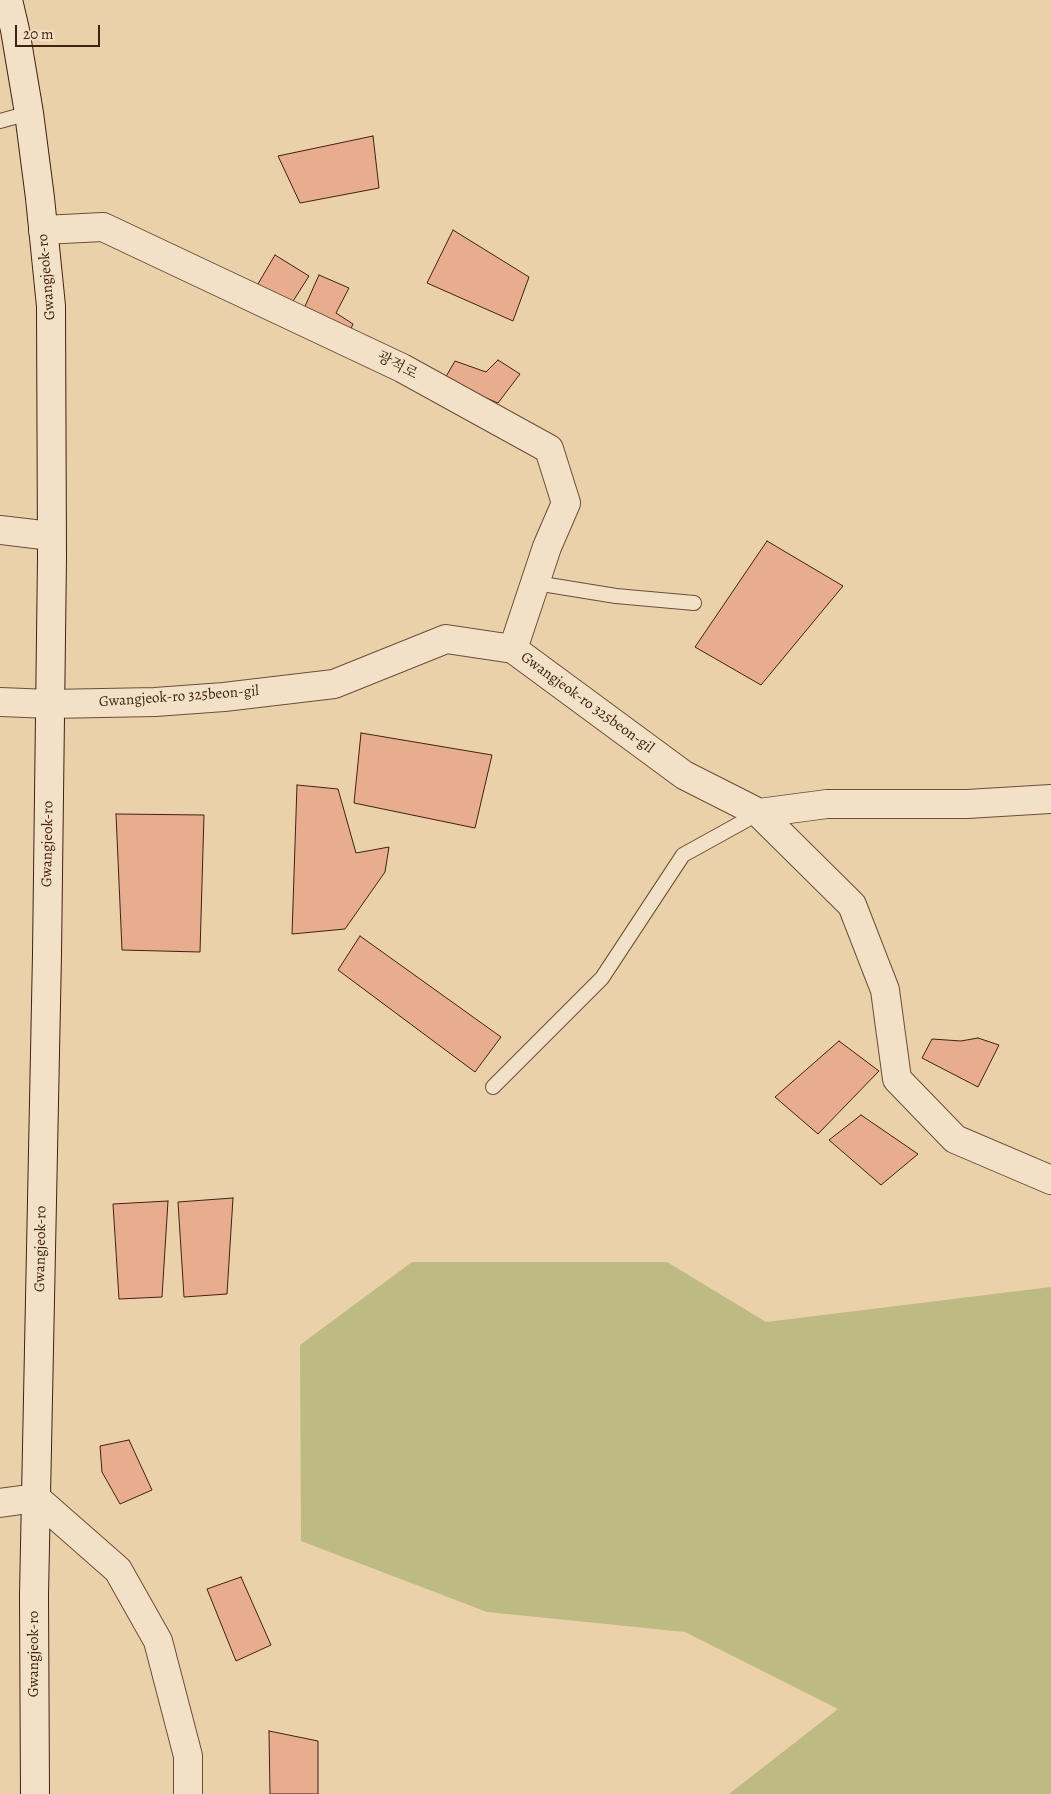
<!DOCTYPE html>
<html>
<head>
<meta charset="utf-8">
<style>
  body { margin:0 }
  #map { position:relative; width:1051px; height:1794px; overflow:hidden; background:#ebd1a9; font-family:Alegreya,serif }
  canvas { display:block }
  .scale { position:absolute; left:15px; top:25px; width:85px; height:22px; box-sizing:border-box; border:2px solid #412114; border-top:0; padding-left:6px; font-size:15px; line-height:18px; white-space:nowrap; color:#412114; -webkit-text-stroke:4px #f2e1c7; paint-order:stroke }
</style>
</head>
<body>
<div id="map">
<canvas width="1051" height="1794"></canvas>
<div class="scale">20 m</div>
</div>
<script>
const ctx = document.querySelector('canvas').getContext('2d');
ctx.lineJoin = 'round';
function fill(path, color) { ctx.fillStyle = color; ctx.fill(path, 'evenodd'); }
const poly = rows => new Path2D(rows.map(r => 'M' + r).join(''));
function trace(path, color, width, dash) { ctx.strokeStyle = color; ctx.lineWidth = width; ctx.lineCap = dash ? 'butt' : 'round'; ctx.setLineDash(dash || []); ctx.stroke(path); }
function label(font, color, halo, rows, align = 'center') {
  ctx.font = font + ' Alegreya,"Noto Serif KR",serif'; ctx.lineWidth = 4.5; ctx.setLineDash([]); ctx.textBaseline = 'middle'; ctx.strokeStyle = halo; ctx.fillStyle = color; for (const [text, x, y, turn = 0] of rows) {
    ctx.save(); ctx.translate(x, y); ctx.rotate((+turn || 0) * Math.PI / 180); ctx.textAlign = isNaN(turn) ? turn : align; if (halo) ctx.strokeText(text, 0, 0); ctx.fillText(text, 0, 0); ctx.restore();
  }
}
fill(poly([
  [412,1262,667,1262,766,1322,1051,1287,1051,1794,729,1794,838,1709,685,1632,487,1612,301,1541,300,1345]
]), '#bdba84');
const building = poly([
  [373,136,379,188,300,203,278,156,373,136],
  [453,230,529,277,513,321,427,283,453,230],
  [275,255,309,276,288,309,255,289,275,255],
  [319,275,349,288,336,313,353,324,347,338,302,313,319,275],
  [498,360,520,374,498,403,444,380,455,361,486,372,498,360],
  [767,541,843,586,761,685,695,647,767,541],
  [361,733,492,755,475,828,354,803,361,733],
  [297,785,338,789,356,853,389,847,385,872,345,929,292,934,297,785],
  [116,814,204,815,200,952,122,950,116,814],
  [360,936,501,1037,475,1072,338,970,360,936],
  [978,1038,999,1045,978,1087,922,1058,932,1039,961,1041,978,1038],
  [839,1041,879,1071,818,1134,775,1097,839,1041],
  [861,1115,918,1154,881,1185,829,1140,861,1115],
  [233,1198,227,1294,184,1297,178,1202,233,1198],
  [168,1201,162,1297,119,1299,113,1204,168,1201],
  [129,1440,152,1490,120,1504,102,1472,100,1446,129,1440],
  [241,1577,271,1645,236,1661,207,1589,241,1577],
  [269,1731,318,1741,318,1794,270,1794,269,1731]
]);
fill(building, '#e8ac8e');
trace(building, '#412114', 1);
const lane = poly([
  [0,121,29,113],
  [536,583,616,596,694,603],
  [493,1087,602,978,683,855,759,813]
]);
const street = poly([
  [43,230,103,227,402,368,549,449,566,503,547,547,513,649],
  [0,530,51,536],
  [0,702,50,704,155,702,224,697,334,684,446,639,513,649,684,775,759,813,827,804,967,804,1051,799],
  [759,813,852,905,885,990,897,1079,955,1139,1051,1180],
  [0,1503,36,1498,118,1570,158,1641,188,1756,188,1794]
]);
const secondary = poly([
  [8,0,15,30,29,113,40,198,51,306,52,557,47,954,34,1595,35,1794]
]);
trace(lane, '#6c4d39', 16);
trace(street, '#6c4d39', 30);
trace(secondary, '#412114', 30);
trace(lane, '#f2e1c7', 14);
trace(street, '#f2e1c7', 28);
trace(secondary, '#f2e1c7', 28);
label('15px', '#412114', '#f2e1c7', [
  ["Gwangjeok-ro",47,277,-95],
  ["광적로",397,366,27],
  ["Gwangjeok-ro 325beon-gil",179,697,-4],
  ["Gwangjeok-ro 325beon-gil",587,703,36],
  ["Gwangjeok-ro",48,844,-89],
  ["Gwangjeok-ro",41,1249,-89],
  ["Gwangjeok-ro",34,1654,-90]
]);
</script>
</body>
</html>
